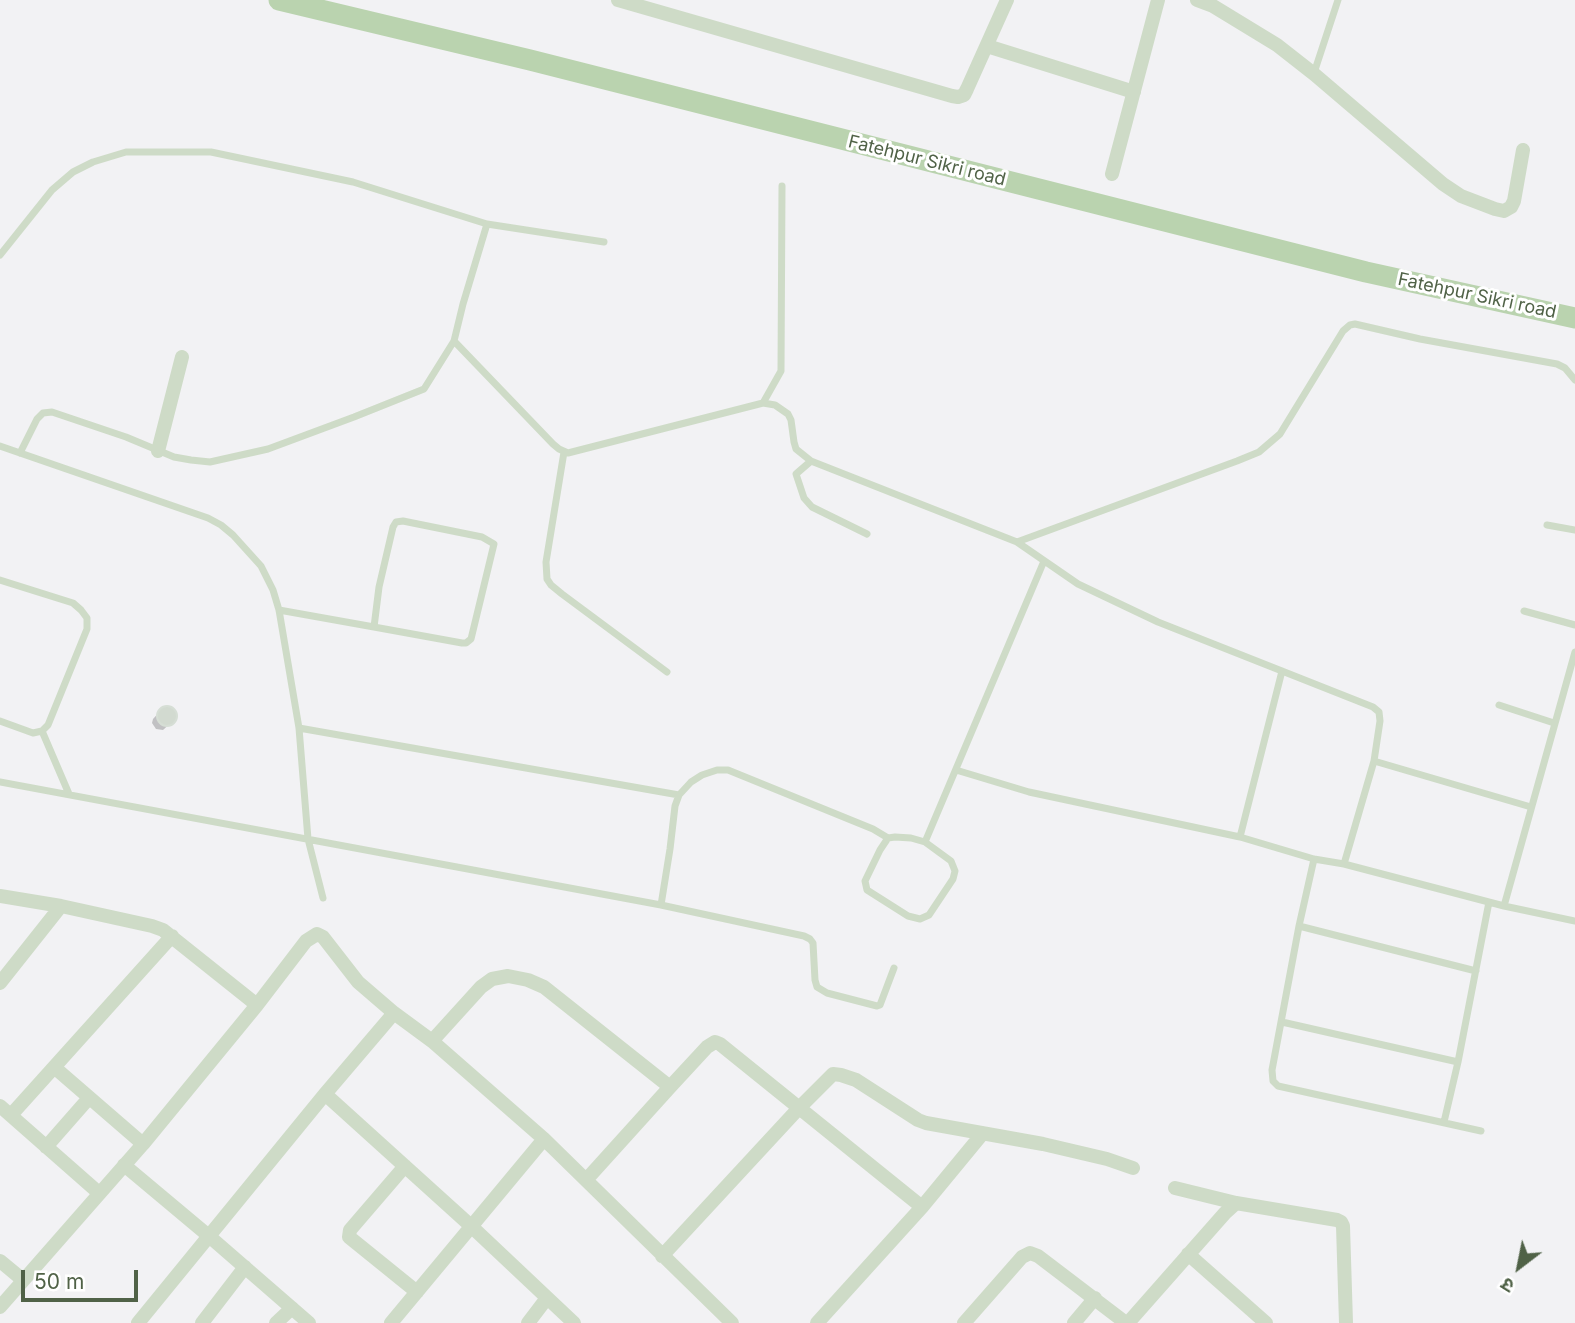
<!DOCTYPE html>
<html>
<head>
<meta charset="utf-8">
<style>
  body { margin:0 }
  #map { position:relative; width:1575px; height:1323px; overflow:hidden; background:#f2f2f4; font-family:Inter,"Noto Sans Devanagari",sans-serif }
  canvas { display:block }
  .north { position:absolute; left:1484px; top:1232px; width:70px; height:70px; -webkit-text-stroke:5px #fff; paint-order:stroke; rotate:212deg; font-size:19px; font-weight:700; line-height:28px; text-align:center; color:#506247 }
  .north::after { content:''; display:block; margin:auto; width:24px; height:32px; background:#506247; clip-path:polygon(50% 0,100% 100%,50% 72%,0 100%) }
  .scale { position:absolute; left:21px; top:1270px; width:117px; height:32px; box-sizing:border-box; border:4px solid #506247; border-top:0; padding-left:9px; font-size:21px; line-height:24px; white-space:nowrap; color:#506247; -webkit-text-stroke:5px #fff; paint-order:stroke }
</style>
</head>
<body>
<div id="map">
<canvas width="1575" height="1323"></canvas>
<div class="north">उ</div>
<div class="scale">50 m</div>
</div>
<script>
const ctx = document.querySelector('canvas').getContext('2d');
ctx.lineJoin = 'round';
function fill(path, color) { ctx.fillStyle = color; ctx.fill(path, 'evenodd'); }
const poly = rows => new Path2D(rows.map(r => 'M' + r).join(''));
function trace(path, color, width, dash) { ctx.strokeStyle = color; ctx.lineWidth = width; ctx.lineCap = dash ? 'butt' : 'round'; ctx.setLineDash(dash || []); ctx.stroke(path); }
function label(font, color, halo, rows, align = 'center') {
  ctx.font = font + ' Inter,sans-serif'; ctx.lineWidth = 6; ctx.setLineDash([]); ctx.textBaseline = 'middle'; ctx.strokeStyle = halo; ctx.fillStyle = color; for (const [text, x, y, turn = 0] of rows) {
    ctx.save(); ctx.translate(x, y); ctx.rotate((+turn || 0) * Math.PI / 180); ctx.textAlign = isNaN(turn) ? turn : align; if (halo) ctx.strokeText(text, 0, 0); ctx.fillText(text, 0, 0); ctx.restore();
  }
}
fill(poly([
  [170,708,175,715,174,720,163,730,156,729,152,723,153,719,162,709]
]), '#0003');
const building = poly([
  '157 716a10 10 0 1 1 20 0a10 10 0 1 1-20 0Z'
]);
fill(building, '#d2dad0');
trace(building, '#d6ded5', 2);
trace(poly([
  [1314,73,1338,0],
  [0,255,52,190,73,172,93,162,126,152,211,152,353,182,487,224],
  [454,341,553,444,559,449,568,453,763,403,775,405,788,414,791,420,794,442,796,449,811,461,796,474,804,498,812,507,867,534],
  [763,403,781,371,782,186],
  [0,446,208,518,221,525,233,535,261,566,273,590,279,610,299,728,308,839,323,898],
  [564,452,546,562,547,579,551,585,562,594,667,672],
  [20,453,37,419,43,413,52,412,126,437,174,457,191,460,210,462,268,449,354,417,424,389,454,341,463,304,487,224,604,242],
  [811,461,1017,542,1078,584,1158,622,1373,707,1379,712,1380,721,1374,761,1344,864],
  [1547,525,1575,530],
  [1017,542,1237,461,1259,452,1280,434,1343,331,1350,325,1355,324,1420,339,1557,364,1565,368,1575,380],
  [0,580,73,603,81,610,87,618,87,629,48,725,42,731,33,733,0,721],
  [279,610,374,627,462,643,466,643,471,639,494,544,482,537,403,521,396,522,393,527,379,587,374,627],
  [1524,611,1575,625],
  [1499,705,1554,723],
  [299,728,679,795],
  [42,731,69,794],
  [1374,761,1531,807],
  [956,770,1029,792,1240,837,1314,859,1344,864,1504,906,1575,921],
  [0,782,661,905],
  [1240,837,1282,671],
  [888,838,880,850,865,881,867,890,908,916,920,919,929,915,953,879,955,871,951,861,925,842,1044,561],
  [1314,859,1299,926,1272,1070,1273,1081,1278,1086,1481,1131],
  [1504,906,1575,652],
  [1299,926,1476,971],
  [894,968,880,1005,877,1006,827,993,817,987,815,980,813,943,810,939,804,936,661,905,670,849,675,806,679,795,691,782,702,775,717,770,728,770,873,829,888,838,895,837,911,838,925,842],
  [1282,1022,1458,1062],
  [1444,1122,1458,1062,1489,902]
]), '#cedbc7', 7);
trace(poly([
  [618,0,952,96,958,97,964,95,967,89,1007,0],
  [1197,0,1213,6,1277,45,1314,74,1443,184,1461,196,1495,209,1504,211,1511,207,1514,201,1523,150],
  [987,46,1134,92],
  [1112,174,1158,0],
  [158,451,182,357],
  [0,896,61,906,152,926,163,930,257,1005],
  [0,983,61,906],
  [432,1041,481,987,492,979,508,976,528,980,544,987,670,1087],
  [54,1067,143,1144],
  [325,1094,471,1226,574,1323],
  [0,1106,99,1193],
  [11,1115,172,936],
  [46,1147,89,1098],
  [124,1165,210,1237,309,1323],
  [405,1166,350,1230,349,1237,417,1292],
  [586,1180,670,1087,707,1047,715,1042,720,1044,922,1207],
  [1175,1188,1236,1203,1337,1220,1341,1222,1343,1226,1346,1323],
  [1188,1254,1266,1323],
  [662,1256,799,1108,833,1074,841,1075,856,1080,918,1120,926,1123,1043,1144,1107,1159,1133,1168],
  [0,1261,23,1280],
  [0,1307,143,1144,257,1005,306,941,317,934,323,937,358,982,394,1013,432,1041,544,1139,732,1323],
  [138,1323,325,1094,394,1013],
  [202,1323,245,1267],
  [276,1323,292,1308],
  [391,1323,544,1139],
  [528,1323,547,1298],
  [817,1323,922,1207,983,1133],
  [964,1323,1022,1257,1030,1253,1038,1256,1126,1323],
  [1074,1323,1095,1298],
  [1128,1323,1225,1213,1236,1203]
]), '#cedbc7', 14);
trace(poly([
  [279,0,530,60,1366,272,1575,318]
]), '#bad3af', 21);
label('18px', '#506247', '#fff', [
  ["Fatehpur Sikri road",927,161,14],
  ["Fatehpur Sikri road",1477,296,12]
]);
</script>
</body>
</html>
